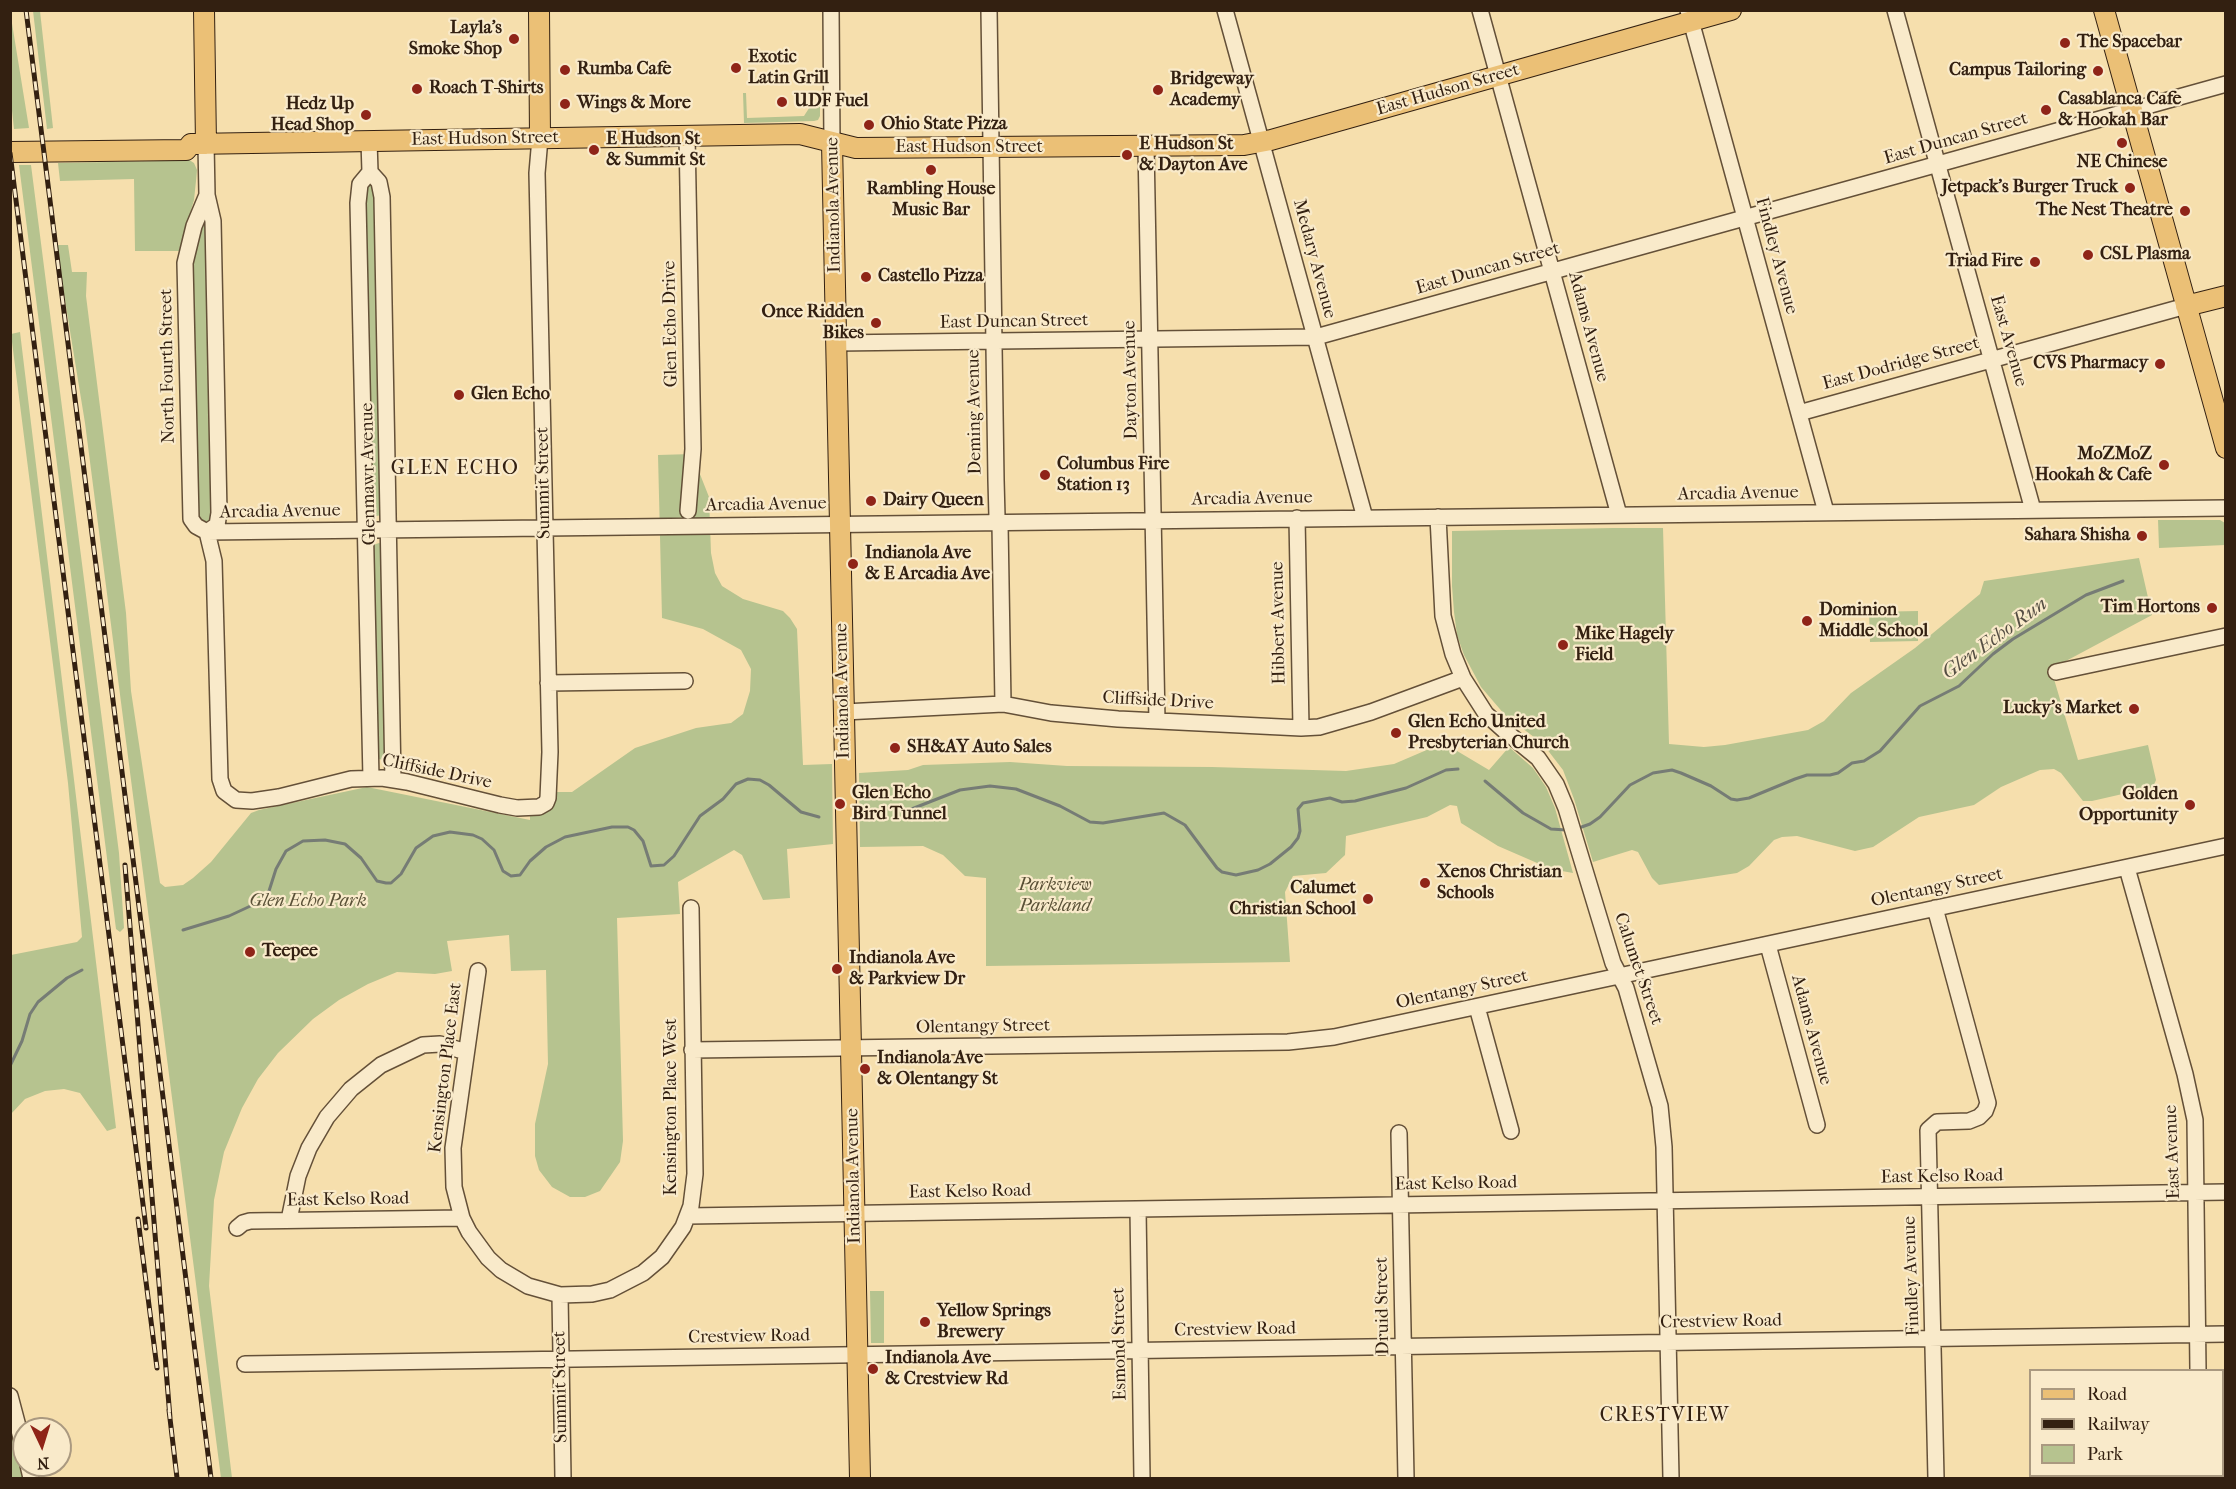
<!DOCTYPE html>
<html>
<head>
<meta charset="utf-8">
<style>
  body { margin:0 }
  #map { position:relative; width:2236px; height:1489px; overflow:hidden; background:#f6dfad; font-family:"IM FELL French Canon",serif }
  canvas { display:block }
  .frame { position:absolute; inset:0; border:12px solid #332011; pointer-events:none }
  .legend { position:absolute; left:2029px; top:1369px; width:195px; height:108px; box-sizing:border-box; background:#f9eaca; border:2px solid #aa9980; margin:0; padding:8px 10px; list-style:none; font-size:18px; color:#332011 }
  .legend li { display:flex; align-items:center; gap:12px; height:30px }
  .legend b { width:30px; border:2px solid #aa9980 }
  .north { position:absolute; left:12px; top:1417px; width:60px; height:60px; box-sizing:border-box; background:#f9eaca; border:2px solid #aa9980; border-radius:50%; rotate:176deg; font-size:16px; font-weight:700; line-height:24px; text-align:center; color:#332011 }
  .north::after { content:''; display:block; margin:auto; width:21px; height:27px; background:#8f2418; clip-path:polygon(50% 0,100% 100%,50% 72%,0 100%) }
</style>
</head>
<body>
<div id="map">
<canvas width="2236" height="1489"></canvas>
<div class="frame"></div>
<ul class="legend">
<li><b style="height:8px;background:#ebc076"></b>Road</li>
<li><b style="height:8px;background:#332011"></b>Railway</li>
<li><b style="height:16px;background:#b6c38f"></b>Park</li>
</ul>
<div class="north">N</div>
</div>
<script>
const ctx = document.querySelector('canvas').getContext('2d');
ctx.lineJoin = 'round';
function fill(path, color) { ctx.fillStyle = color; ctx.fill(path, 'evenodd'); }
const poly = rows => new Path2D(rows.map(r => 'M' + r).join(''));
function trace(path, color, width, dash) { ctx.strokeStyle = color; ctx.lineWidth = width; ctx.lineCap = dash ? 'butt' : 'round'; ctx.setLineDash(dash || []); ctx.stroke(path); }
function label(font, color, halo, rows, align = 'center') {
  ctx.font = font + ' "IM FELL French Canon",serif'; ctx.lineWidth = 4.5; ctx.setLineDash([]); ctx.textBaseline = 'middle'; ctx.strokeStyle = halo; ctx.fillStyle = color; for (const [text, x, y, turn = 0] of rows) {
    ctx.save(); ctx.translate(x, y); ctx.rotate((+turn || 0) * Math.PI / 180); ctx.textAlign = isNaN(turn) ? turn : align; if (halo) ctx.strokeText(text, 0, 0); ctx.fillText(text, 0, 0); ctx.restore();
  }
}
fill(poly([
  [10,11,29,128,14,129,10,92],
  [33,11,40,11,53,128,47,129],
  [743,93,746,93,747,118,804,116,813,102,820,102,820,116,818,120,814,121,744,123],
  [186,158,194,163,197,170,196,181,194,200,179,251,135,251,134,179,60,181,58,163,161,161,164,159],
  [19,165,31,165,119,853,124,928,120,932,116,929],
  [370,183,376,190,382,515,376,516,372,515,364,189],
  [202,223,206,223,215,518,210,526,197,523,190,265],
  [56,245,68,245,72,272,87,272,86,296,126,613,131,691,160,883,165,887,183,885,193,878,211,862,251,813,259,810,367,787,530,820,530,808,549,792,572,792,635,748,696,728,731,723,743,714,750,691,751,669,741,650,703,629,662,618,658,455,692,454,709,497,711,553,715,573,722,586,743,599,783,611,790,618,797,629,803,765,832,764,833,844,787,849,790,898,763,900,742,855,734,850,678,882,680,914,617,918,623,1141,620,1162,600,1191,585,1197,570,1197,552,1187,539,1170,535,1156,535,1124,548,1064,546,970,511,971,509,935,447,941,452,971,435,974,397,972,368,984,339,1000,313,1019,278,1053,258,1079,242,1108,224,1152,214,1200,209,1286,232,1478,221,1478,85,423],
  [20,332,116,1128,107,1131,80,1093,64,1089,45,1091,25,1099,11,1114,11,955,77,942,82,937,68,783,11,334],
  [2158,520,2220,520,2225,523,2225,545,2159,548],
  [1613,528,1663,528,1669,744,1704,747,1725,745,1808,730,1824,721,1851,693,1915,648,1980,594,1984,581,2139,558,2152,615,2051,669,2078,760,2148,745,2156,780,2153,787,2092,801,2083,801,2061,773,2054,769,2040,770,2001,787,1974,805,1919,817,1873,847,1855,851,1797,836,1782,837,1774,840,1749,866,1737,873,1659,885,1652,878,1638,852,1632,850,1593,862,1574,799,1563,770,1543,744,1505,715,1481,687,1464,655,1457,635,1454,612,1452,586,1452,531],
  [379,543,382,544,387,758,382,760,377,758,373,545],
  [1918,611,1918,641,1870,642,1869,612],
  [1447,745,1489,770,1509,747,1533,768,1546,787,1555,808,1573,873,1551,869,1498,846,1461,823,1457,806,1450,805,1427,817,1346,836,1345,855,1326,873,1293,876,1285,892,1290,962,986,966,986,878,965,876,943,855,923,846,860,847,859,773,908,770,923,765,1010,762,1067,766,1212,767,1346,771,1394,764,1436,746],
  [870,1291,884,1291,884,1343,871,1343],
  [11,1428,24,1478,11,1478]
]), '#b6c38f');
trace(poly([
  [1485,781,1523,813,1551,829,1566,830],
  [909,810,960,790,990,786,1016,789,1060,806,1090,822,1103,823,1164,813,1185,825,1217,868,1222,872,1236,875,1258,870,1270,864,1291,847,1298,838,1300,831,1298,809,1303,803,1330,798,1342,802,1355,801,1406,788,1446,770,1458,769],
  [1576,829,1590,824,1600,817,1630,785,1653,773,1672,770,1681,773,1711,786,1731,799,1737,800,1749,798,1795,779,1807,775,1830,775,1838,773,1852,763,1864,761,1880,751,1920,706,1959,686,1993,654,2013,639,2086,595,2123,581],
  [183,930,229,916,259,902,269,891,276,869,286,851,303,841,325,840,345,844,361,858,377,881,386,883,391,883,401,874,416,848,433,836,450,832,473,835,482,839,494,850,503,871,511,876,520,875,530,861,546,847,565,837,612,827,628,827,634,830,643,841,651,866,664,865,674,856,700,816,723,799,736,784,748,779,760,780,769,785,801,812,819,817],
  [10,1066,22,1041,30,1014,38,1002,67,978,82,970]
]), '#767c75', 3);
const minor = poly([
  [831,10,832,143],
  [989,10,996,480,997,517,1000,524,1003,704],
  [1225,10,1365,518],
  [1480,10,1619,515],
  [1688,10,1826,512],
  [1895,10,2033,510],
  [687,136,693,449,688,511],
  [369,141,370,172,379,182,382,197,393,779],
  [206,144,207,195,213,221,219,513,217,525,207,532],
  [1146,147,1157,721],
  [370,172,360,184,358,203,371,778],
  [207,195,194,226,185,263,191,519,196,526,207,532,214,561,220,779,224,791,236,800,252,801,279,797,351,779,382,778,407,782,500,805,517,808,539,807,546,803,548,798,550,752,537,173,540,138],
  [836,343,1316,337,2226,84],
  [1799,413,2186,306],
  [1438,517,1443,616,1453,654,1463,678,1486,714,1505,731,1538,758,1556,784,1566,808,1613,963,1626,988,1660,1106,1664,1147,1671,1478],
  [1297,518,1301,728],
  [207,532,2226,508],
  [2056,672,2226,636],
  [548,683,685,681],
  [844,712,1003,704,1051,713,1118,719,1301,728,1319,727,1371,712,1463,678],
  [2127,868,2185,1074,2195,1120,2198,1370],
  [1935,908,1988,1103,1985,1111,1979,1117,1969,1121,1937,1122,1928,1130,1936,1478],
  [1768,945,1817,1125],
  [478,971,453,1148,454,1187,462,1218,469,1232,488,1258,501,1270,528,1286,560,1295,592,1294,610,1290,643,1273,662,1257,683,1227,691,1206,695,1174,691,908],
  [1477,1007,1511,1131],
  [692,1050,1288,1042,1334,1037,2226,846],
  [1399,1133,1406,1478],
  [1138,1209,1142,1478],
  [688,1216,2226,1192],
  [289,1220,298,1176,309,1148,327,1117,351,1089,381,1065,423,1045,440,1044,466,1052],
  [237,1228,243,1223,250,1221,462,1218],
  [560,1295,563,1478],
  [245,1364,2226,1334],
  [10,1396,24,1449],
  [28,1465,31,1478],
  [2143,1478,2226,1477]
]);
const major = poly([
  [204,10,206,144],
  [539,10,540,138],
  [2104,10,2226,448],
  [832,143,860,1478],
  [10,152,186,150,191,144,800,134,856,148,1244,145,1271,140,1731,10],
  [2186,306,2226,296]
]);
trace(minor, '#645038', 18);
trace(major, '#332011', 22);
trace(minor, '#f9eaca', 15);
trace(major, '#ebc076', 20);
const rail = poly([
  [26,10,211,1478],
  [10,153,146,1228],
  [125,865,170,1418],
  [138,1219,157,1368],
  [169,1410,177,1478]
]);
trace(rail, '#332011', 5);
trace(rail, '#f9eaca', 3, [9]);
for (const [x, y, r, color] of [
  [514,39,6,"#8f2418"],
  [2065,43,6,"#8f2418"],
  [736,68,6,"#8f2418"],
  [565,70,6,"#8f2418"],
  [2098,71,6,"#8f2418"],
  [417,89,6,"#8f2418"],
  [1158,90,6,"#8f2418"],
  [782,102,6,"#8f2418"],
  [565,104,6,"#8f2418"],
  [2046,110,6,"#8f2418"],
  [366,115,6,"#8f2418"],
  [869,125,6,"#8f2418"],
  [2122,143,6,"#8f2418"],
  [594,150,6,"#8f2418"],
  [1127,155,6,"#8f2418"],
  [931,170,6,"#8f2418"],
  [2130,188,6,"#8f2418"],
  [2185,211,6,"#8f2418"],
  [2088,255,6,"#8f2418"],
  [2035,262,6,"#8f2418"],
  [866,277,6,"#8f2418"],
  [876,323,6,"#8f2418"],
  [2160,364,6,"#8f2418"],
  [459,395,6,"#8f2418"],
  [2164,465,6,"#8f2418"],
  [1045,475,6,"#8f2418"],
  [871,501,6,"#8f2418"],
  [2142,536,6,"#8f2418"],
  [853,564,6,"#8f2418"],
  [2212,608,6,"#8f2418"],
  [1807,621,6,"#8f2418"],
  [1563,645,6,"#8f2418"],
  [2134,709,6,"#8f2418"],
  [1396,733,6,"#8f2418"],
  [895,748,6,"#8f2418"],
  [840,804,6,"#8f2418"],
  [2190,805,6,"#8f2418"],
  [1425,883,6,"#8f2418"],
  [1368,899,6,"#8f2418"],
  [250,952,6,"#8f2418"],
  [837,969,6,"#8f2418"],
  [865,1069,6,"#8f2418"],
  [925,1322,6,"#8f2418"],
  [873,1369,6,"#8f2418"]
]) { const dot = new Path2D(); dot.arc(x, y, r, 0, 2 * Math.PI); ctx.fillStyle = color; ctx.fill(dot); trace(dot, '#f9eaca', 2); }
label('bold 18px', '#332011', '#f9eaca', [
  ["Layla's",502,29,"right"],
  ["Smoke Shop",502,50,"right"],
  ["The Spacebar",2077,43],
  ["Exotic",748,58],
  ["Latin Grill",748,79],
  ["Rumba Cafe",577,70],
  ["Campus Tailoring",2086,71,"right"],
  ["Bridgeway",1170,80],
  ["Academy",1170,101],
  ["Roach T-Shirts",429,89],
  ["Casablanca Cafe",2058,100],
  ["& Hookah Bar",2058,121],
  ["UDF Fuel",794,102],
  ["Wings & More",577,104],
  ["Hedz Up",354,105,"right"],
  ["Head Shop",354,126,"right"],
  ["Ohio State Pizza",881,125],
  ["E Hudson St",606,140],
  ["& Summit St",606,161],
  ["E Hudson St",1139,145],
  ["& Dayton Ave",1139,166],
  ["NE Chinese",2122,163,"center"],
  ["Jetpack's Burger Truck",2118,188,"right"],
  ["Rambling House",931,190,"center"],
  ["Music Bar",931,211,"center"],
  ["The Nest Theatre",2173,211,"right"],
  ["CSL Plasma",2100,255],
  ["Triad Fire",2023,262,"right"],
  ["Castello Pizza",878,277],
  ["Once Ridden",864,313,"right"],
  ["Bikes",864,334,"right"],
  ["CVS Pharmacy",2148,364,"right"],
  ["Glen Echo",471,395],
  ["MoZMoZ",2152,455,"right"],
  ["Hookah & Cafe",2152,476,"right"],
  ["Columbus Fire",1057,465],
  ["Station 13",1057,486],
  ["Dairy Queen",883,501],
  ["Sahara Shisha",2130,536,"right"],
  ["Indianola Ave",865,554],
  ["& E Arcadia Ave",865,575],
  ["Tim Hortons",2200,608,"right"],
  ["Dominion",1819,611],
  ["Middle School",1819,632],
  ["Mike Hagely",1575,635],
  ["Field",1575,656],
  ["Lucky's Market",2122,709,"right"],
  ["Glen Echo United",1408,723],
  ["Presbyterian Church",1408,744],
  ["SH&AY Auto Sales",907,748],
  ["Glen Echo",852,794],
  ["Bird Tunnel",852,815],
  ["Golden",2178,795,"right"],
  ["Opportunity",2178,816,"right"],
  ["Xenos Christian",1437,873],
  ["Schools",1437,894],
  ["Calumet",1356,889,"right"],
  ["Christian School",1356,910,"right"],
  ["Teepee",262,952],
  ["Indianola Ave",849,959],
  ["& Parkview Dr",849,980],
  ["Indianola Ave",877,1059],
  ["& Olentangy St",877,1080],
  ["Yellow Springs",937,1312],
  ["Brewery",937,1333],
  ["Indianola Ave",885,1359],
  ["& Crestview Rd",885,1380]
], 'left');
label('18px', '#332011', '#f9eaca', [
  ["East Hudson Street",1448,90,-16],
  ["East Hudson Street",485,139,-1],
  ["East Duncan Street",1956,139,-16],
  ["East Hudson Street",969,148],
  ["Indianola Avenue",834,205,-91],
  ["Findley Avenue",1776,256,75],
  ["Medary Avenue",1314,259,75],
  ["East Duncan Street",1488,269,-16],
  ["East Duncan Street",1014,322,-1],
  ["Glen Echo Drive",671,324,-91],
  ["Adams Avenue",1588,327,75],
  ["East Avenue",2008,341,74],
  ["East Dodridge Street",1901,364,-15],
  ["North Fourth Street",168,366,-91],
  ["Dayton Avenue",1131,380,-91],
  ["Deming Avenue",975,412,-91],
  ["Glenmawr Avenue",369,474,-91],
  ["Summit Street",544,483,-91],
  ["Arcadia Avenue",1738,494,-1],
  ["Arcadia Avenue",1252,499,-1],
  ["Arcadia Avenue",766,505,-1],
  ["Arcadia Avenue",280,512,-1],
  ["Hibbert Avenue",1279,623,-91],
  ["Indianola Avenue",843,691,-91],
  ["Cliffside Drive",1158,701,3],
  ["Cliffside Drive",437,772,12],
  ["Olentangy Street",1937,888,-12],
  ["Calumet Street",1638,969,71],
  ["Olentangy Street",1462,990,-12],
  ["Olentangy Street",983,1027,-1],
  ["Adams Avenue",1811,1030,75],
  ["Kensington Place East",446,1068,-83],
  ["Kensington Place West",672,1107,-90],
  ["East Avenue",2173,1152,-92],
  ["Indianola Avenue",854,1176,-91],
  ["East Kelso Road",1942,1177,-1],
  ["East Kelso Road",1456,1184,-1],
  ["East Kelso Road",970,1192,-1],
  ["East Kelso Road",348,1200,-1],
  ["Findley Avenue",1912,1276,-92],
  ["Druid Street",1383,1306,-91],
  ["Crestview Road",1721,1322,-1],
  ["Crestview Road",1235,1330,-1],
  ["Crestview Road",749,1337,-1],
  ["Esmond Street",1120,1344,-91],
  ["Summit Street",561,1387,-91]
]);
label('italic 18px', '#5a5137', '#f9eaca', [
  ["Parkview",1055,886],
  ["Parkland",1055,907],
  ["Glen Echo Park",308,902]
]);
ctx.letterSpacing = '1.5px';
label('20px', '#332011', '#f9eaca', [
  ["GLEN ECHO",455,469],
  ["CRESTVIEW",1665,1416]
]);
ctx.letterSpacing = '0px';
label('italic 20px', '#554e43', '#f9eaca', [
  ["Glen Echo Run",1995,639,-36]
]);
</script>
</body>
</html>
